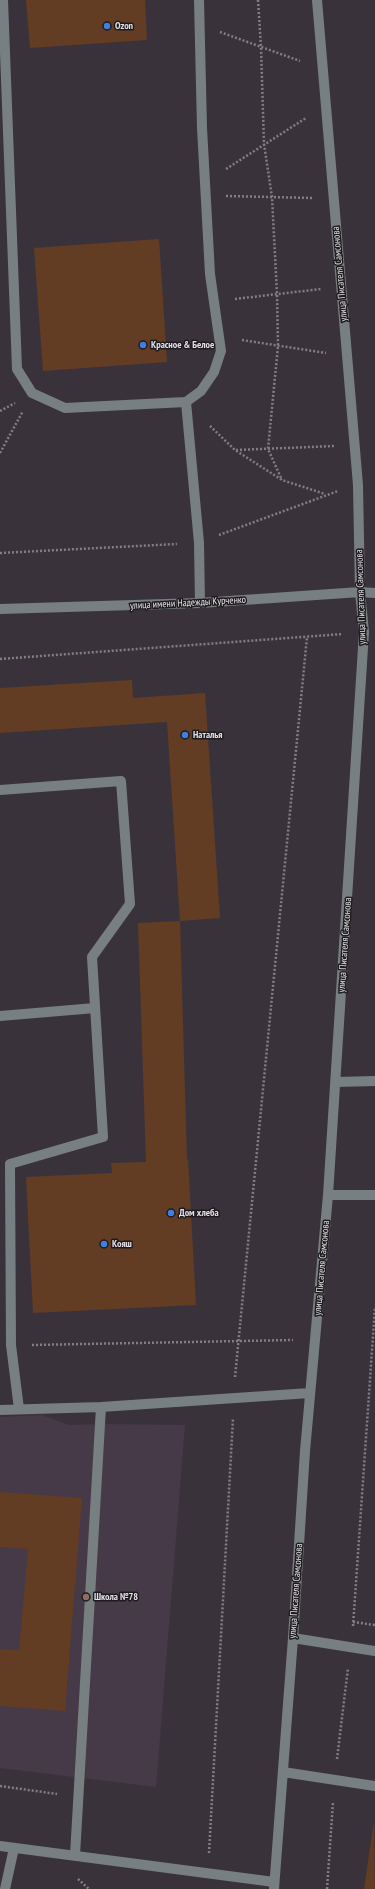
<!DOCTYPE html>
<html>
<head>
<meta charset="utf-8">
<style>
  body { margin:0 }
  canvas { display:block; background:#39323b }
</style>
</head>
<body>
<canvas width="375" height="1889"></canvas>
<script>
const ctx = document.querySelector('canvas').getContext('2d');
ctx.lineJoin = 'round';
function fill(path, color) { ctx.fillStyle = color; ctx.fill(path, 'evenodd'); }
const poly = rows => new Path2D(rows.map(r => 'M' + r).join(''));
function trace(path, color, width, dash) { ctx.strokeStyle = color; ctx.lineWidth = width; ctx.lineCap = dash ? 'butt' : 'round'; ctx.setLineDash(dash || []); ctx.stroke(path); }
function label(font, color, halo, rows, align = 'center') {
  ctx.font = font + ' "PT Sans Narrow",sans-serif'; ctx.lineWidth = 3; ctx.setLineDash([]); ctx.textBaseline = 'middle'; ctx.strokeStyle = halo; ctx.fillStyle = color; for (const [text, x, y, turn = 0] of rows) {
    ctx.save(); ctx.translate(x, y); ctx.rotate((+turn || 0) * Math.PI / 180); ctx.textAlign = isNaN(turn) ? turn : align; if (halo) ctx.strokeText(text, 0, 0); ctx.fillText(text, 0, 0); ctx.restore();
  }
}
fill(poly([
  [42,1415,69,1425,99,1424,185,1425,156,1787,0,1768,0,1417]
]), '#463948');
fill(poly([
  [26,0,145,0,147,40,30,48],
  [159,239,167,362,43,371,34,248],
  [132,680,133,698,205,693,220,918,180,921,187,1160,188,1159,196,1305,33,1313,26,1177,112,1173,111,1163,146,1162,138,923,180,921,167,722,0,733,0,688],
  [0,1492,82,1498,65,1711,0,1706,0,1649,19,1650,28,1549,0,1547],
  [374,1821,375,1889,364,1889]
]), '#633c24');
trace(poly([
  [258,0,261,47,264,144,272,197,277,294,278,346,268,449,282,480],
  [220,32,300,61],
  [226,169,306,118],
  [226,196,313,198],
  [235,299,321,289],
  [242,340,326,353],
  [0,411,15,403],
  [210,426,235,450,282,480,325,494],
  [236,450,334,446],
  [0,453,23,411],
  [219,535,338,491],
  [0,553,177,544],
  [0,659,343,634],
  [32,1345,293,1340],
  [235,1377,307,637],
  [353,1622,375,1625],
  [353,1626,375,1307],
  [337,1759,348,1668],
  [0,1786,57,1794],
  [209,1853,233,1418],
  [78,1879,89,1889],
  [327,1889,333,1802]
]), '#837d85', 2.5, [2, 2]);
trace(poly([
  [3,0,17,369,32,393,65,408,186,402,201,391,214,372,221,351,210,274,202,128,199,0],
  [186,402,199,543,200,603],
  [0,609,200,603,360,592,375,593],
  [0,790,121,781,130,904,92,957,103,1137,10,1164,11,1345,19,1409],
  [0,1016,95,1008],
  [336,1082,375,1081],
  [328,1195,375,1195],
  [0,1410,101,1407,310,1393],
  [293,1638,375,1651],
  [283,1772,375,1786],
  [0,1846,274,1882],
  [75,1855,101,1407],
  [5,1889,14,1848],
  [274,1889,293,1638,305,1451,328,1195,364,632,360,592,358,485,317,0]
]), '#787f80', 10);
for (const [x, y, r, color] of [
  [107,26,4,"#3f7fe0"],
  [143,345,4,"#3f7fe0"],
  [185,735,4,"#3f7fe0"],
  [171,1213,4,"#3f7fe0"],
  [104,1244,4,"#3f7fe0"],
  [86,1597,4,"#8d6e63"]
]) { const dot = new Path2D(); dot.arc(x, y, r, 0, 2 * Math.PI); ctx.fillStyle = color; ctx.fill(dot); trace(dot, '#1e1b1f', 1.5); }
label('bold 10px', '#e5e0e6', '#1e1b1f', [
  ["Ozon",115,26],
  ["Красное & Белое",151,345],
  ["Наталья",193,735],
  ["Дом хлеба",179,1213],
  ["Кояш",112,1244],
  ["Школа №78",94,1597]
], 'left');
label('10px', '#e5e0e6', '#1e1b1f', [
  ["улица Писателя Самсонова",340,274,-95],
  ["улица Писателя Самсонова",361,597,-92],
  ["улица имени Надежды Курченко",188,603,-3],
  ["улица Писателя Самсонова",345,945,-86],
  ["улица Писателя Самсонова",322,1268,-85],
  ["улица Писателя Самсонова",296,1591,-86]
]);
</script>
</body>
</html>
